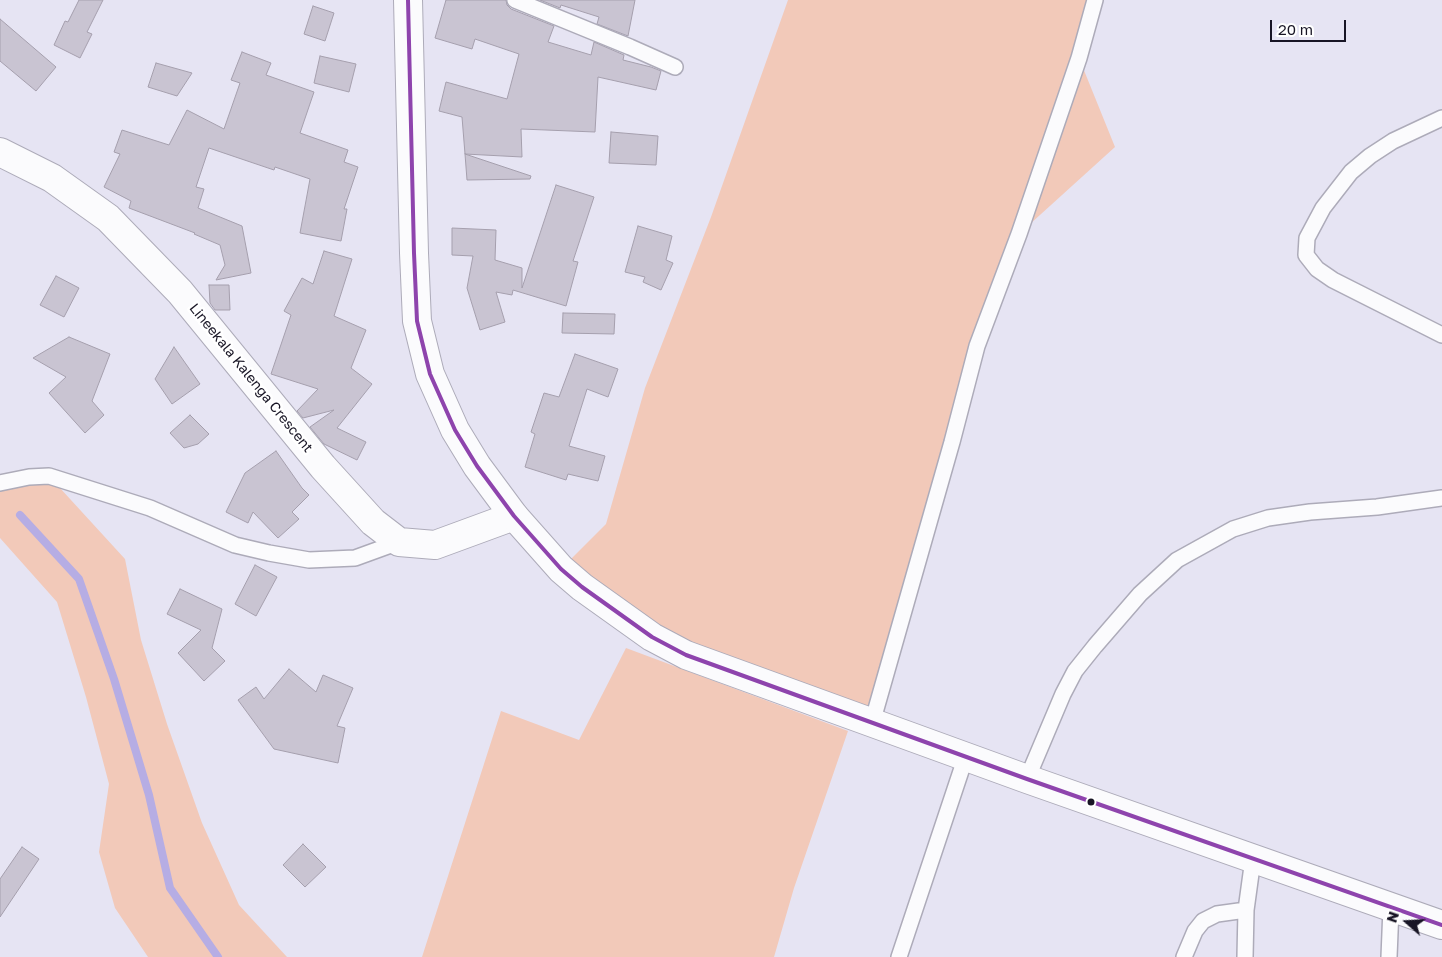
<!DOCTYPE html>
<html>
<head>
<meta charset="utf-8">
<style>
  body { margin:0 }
  #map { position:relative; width:1442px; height:957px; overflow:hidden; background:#e6e4f3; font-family:"Golos Text",sans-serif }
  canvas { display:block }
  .north { position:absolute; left:1382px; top:897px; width:50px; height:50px; -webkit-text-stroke:4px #fff; paint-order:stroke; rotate:289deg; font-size:14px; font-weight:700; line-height:20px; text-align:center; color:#181525 }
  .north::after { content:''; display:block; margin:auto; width:18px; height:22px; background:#181525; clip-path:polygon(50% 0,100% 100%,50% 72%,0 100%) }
  .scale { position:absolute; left:1270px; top:20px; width:76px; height:22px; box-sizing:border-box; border:2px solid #181525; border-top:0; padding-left:6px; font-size:15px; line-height:18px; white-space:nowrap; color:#181525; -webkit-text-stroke:4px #fff; paint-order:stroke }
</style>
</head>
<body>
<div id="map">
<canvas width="1442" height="957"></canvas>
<div class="north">N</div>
<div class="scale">20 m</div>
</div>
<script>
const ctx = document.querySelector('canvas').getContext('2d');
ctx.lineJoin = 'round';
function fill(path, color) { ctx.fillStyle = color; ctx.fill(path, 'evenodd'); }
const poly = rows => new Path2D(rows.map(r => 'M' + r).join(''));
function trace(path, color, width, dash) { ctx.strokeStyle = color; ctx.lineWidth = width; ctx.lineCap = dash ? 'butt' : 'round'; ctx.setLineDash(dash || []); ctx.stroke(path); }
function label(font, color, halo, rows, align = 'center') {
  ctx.font = font + ' "Golos Text",sans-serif'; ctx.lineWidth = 5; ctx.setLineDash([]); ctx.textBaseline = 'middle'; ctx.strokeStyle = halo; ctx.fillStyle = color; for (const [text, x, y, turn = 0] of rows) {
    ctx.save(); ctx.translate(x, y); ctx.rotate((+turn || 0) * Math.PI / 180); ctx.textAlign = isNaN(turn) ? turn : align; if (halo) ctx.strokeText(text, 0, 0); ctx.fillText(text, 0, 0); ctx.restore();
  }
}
fill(poly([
  [788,0,1095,0,1079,58,1115,147,1019,234,977,346,872,723,686,655,561,569,606,524,645,388,711,217],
  [49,476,125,559,141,640,167,724,202,823,239,905,287,957,148,957,115,908,99,852,109,784,86,697,57,602,0,538,0,486],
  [626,648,848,731,794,888,774,957,422,957,501,711,579,740]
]), '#f2c9b9');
trace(poly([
  [20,515,79,579,114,679,149,795,170,888,218,957]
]), '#b6ade4', 8);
const building = poly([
  [79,0,103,0,87,32,92,34,80,58,54,45,65,21,68,22,79,0],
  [446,0,506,0,507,5,511,9,554,26,548,42,591,55,594,42,624,55,623,60,651,67,661,71,656,90,598,77,595,132,521,129,522,157,465,154,462,117,439,111,446,82,507,99,519,54,475,39,472,49,435,38,446,0],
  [540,0,635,0,628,36,597,24,599,17,561,5,560,8,540,0],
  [313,6,334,13,325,41,304,34,313,6],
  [0,19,56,67,36,91,0,61,0,19],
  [242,52,271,63,266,75,314,92,300,133,348,150,344,162,358,167,344,209,347,209,341,241,300,233,310,179,275,167,274,170,209,148,196,187,204,189,198,208,242,226,251,273,216,280,225,265,220,245,194,234,195,233,129,208,131,201,104,187,120,154,114,152,122,130,169,145,187,110,224,129,240,83,231,80,242,52],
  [320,56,356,64,349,92,314,83,320,56],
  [156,63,192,73,177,96,148,87,156,63],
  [611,132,658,136,656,165,609,163,611,132],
  [465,154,531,176,530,179,467,180,465,154],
  [556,185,594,197,573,261,578,262,566,306,513,290,512,295,496,292,505,322,480,330,467,288,473,256,452,255,452,228,496,230,495,260,522,268,522,288,556,185],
  [638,226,672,236,666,260,673,263,661,290,643,282,645,277,625,272,638,226],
  [324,251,352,259,334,316,366,330,351,368,372,384,337,428,366,442,357,460,324,444,310,427,334,410,303,418,297,411,318,389,271,374,291,315,284,311,302,278,313,284,324,251],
  [56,276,79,288,64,317,40,305,56,276],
  [209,285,229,285,230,310,215,310,210,303,209,285],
  [563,313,615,314,614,334,562,333,563,313],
  [69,337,110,354,92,401,104,415,85,433,49,393,66,377,33,358,69,337],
  [174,347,200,384,172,404,155,379,174,347],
  [575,354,618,369,608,397,587,389,569,446,605,456,598,481,568,474,566,480,525,467,535,434,531,432,544,393,559,397,575,354],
  [190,415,209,434,198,444,184,448,170,433,190,415],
  [276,451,302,488,309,495,292,512,299,519,278,538,253,512,248,523,226,512,245,473,276,451],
  [255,565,277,577,256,616,235,604,255,565],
  [180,589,222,609,212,648,225,661,204,681,178,653,201,630,167,614,180,589],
  [289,669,316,692,323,675,353,688,337,726,345,728,338,763,274,749,238,700,256,687,264,699,289,669],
  [303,844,326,867,305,887,283,865,303,844],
  [22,847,39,859,0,917,0,879,22,847]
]);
fill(building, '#c9c4d2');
trace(building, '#a59fad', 1);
const lane = poly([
  [515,0,630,47,675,67],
  [1442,118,1393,141,1370,156,1351,172,1323,208,1307,238,1306,255,1317,269,1333,280,1442,335],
  [0,483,29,477,49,476,150,508,235,545,269,553,309,560,355,558,399,542],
  [872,723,952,442,977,346,1019,234,1079,58,1095,0],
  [1027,779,1063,694,1075,671,1095,646,1140,594,1177,560,1233,529,1268,518,1310,512,1377,507,1442,498],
  [899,957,966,756],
  [1184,957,1195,931,1203,921,1217,914,1246,910],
  [1245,957,1246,910,1253,859],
  [1389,957,1391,908]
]);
const street = poly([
  [0,152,52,178,108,218,180,292,323,467,373,522,399,542,435,545,514,516]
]);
const secondary = poly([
  [408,0,414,253,417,321,430,374,455,430,477,466,514,516,561,569,582,587,652,637,686,655,1027,779,1442,925]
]);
trace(lane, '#adabb9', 18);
trace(street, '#adabb9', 30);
trace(secondary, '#adabb9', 30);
trace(lane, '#fbfbfd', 15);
trace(street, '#fbfbfd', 28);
trace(secondary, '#fbfbfd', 28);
trace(poly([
  [408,0,414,253,417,321,430,374,455,430,477,466,514,516,561,569,582,587,652,637,686,655,1027,779,1442,925]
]), '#8e44ad', 4);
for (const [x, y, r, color] of [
  [1091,802,4.5,"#181525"]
]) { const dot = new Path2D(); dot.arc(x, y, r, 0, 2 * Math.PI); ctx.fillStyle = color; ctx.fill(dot); trace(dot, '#fff', 2); }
label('14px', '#181525', '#fff', [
  ["Lineekala Kalenga Crescent",251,378,51]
]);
</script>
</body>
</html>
